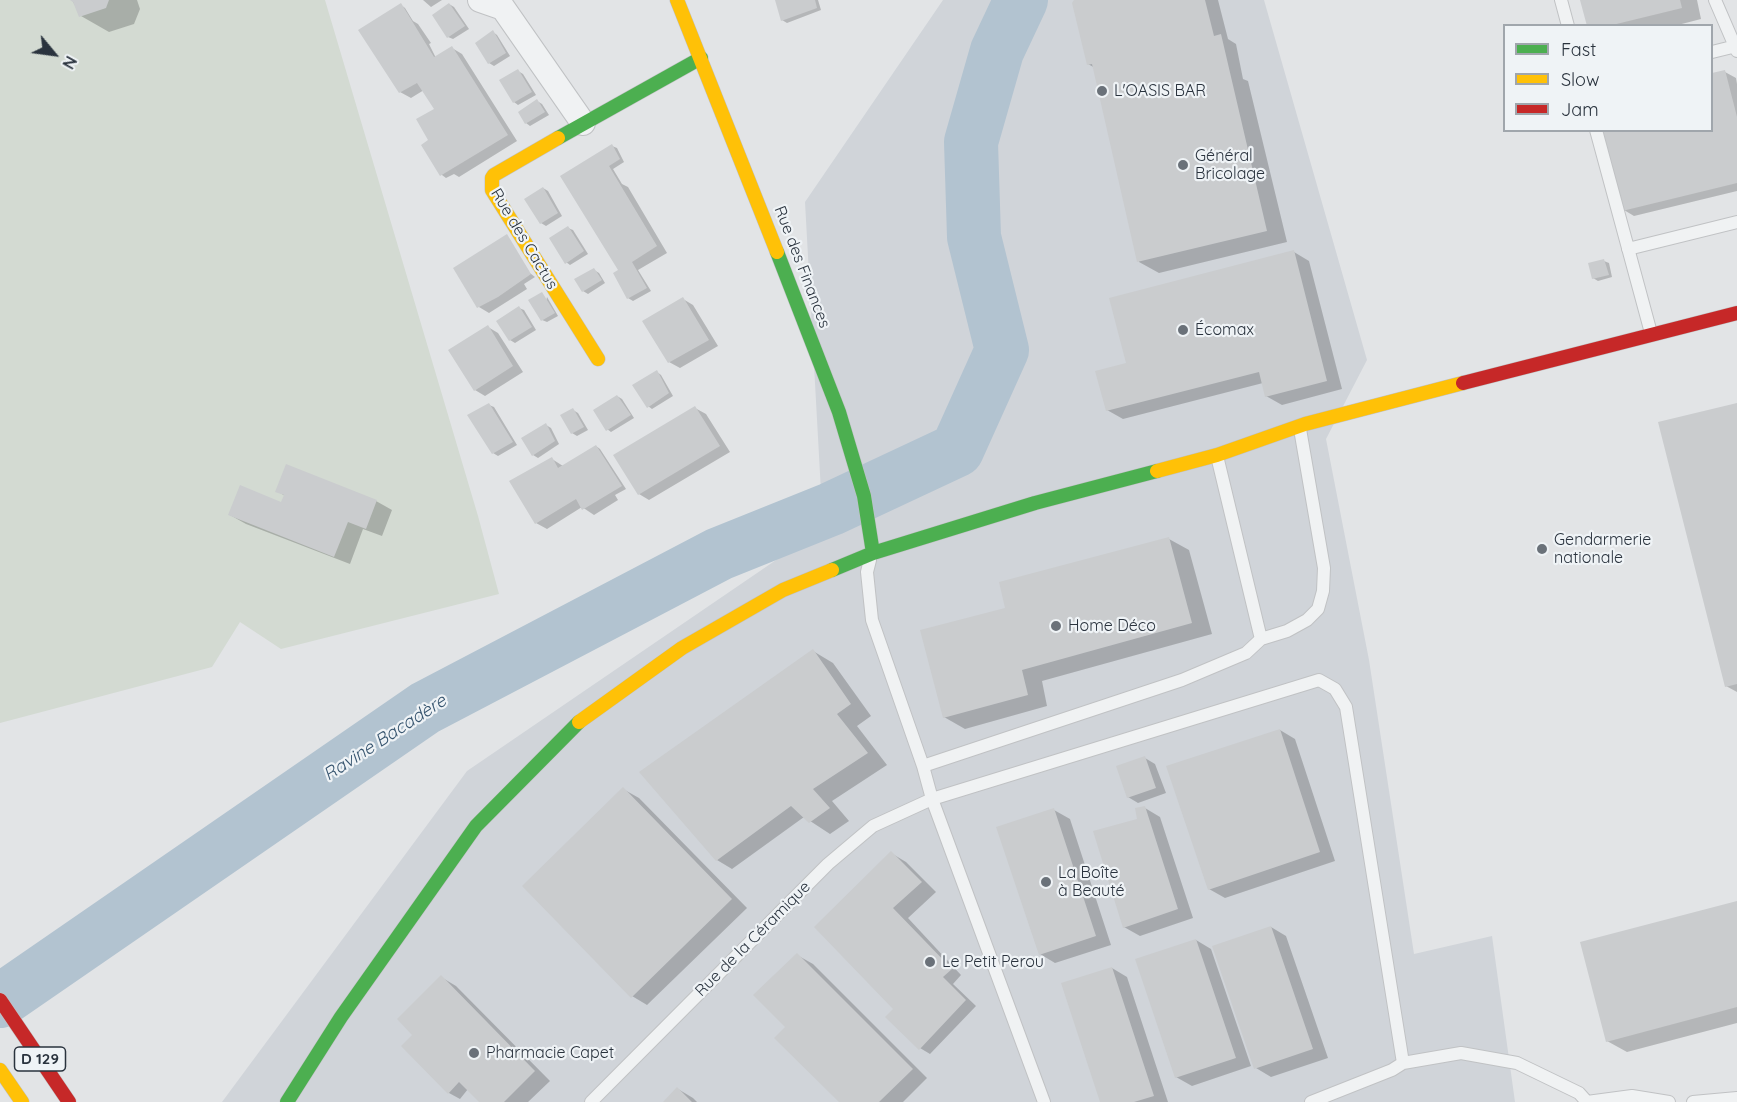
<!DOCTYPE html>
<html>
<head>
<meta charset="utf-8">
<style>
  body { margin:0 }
  #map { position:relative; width:1737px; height:1102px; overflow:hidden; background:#e2e4e6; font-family:Quicksand,sans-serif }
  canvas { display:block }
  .legend { position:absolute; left:1503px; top:24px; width:210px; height:108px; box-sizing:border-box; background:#eff3f6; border:2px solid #a0a6ac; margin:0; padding:8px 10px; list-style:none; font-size:18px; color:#2a333e }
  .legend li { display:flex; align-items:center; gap:12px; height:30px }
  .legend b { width:30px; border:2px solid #a0a6ac }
  .north { position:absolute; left:24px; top:24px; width:60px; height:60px; -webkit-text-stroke:4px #eff3f6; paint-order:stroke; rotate:119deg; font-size:16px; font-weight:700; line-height:24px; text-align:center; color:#2a333e }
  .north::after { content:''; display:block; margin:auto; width:21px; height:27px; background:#2a333e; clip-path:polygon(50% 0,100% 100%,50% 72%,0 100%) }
</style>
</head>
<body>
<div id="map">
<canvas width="1737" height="1102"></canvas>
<ul class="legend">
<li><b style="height:8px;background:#4caf50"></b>Fast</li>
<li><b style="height:8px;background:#ffc107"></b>Slow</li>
<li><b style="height:8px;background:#c62828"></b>Jam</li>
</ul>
<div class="north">N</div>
</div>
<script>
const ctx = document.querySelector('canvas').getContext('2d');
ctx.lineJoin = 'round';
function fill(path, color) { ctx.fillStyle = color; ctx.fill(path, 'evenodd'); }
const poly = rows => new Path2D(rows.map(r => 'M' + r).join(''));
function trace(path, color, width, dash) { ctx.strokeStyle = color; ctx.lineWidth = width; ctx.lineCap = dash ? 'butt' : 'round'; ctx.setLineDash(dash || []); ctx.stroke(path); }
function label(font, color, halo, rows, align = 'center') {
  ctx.font = font + ' Quicksand,sans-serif'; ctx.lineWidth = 4.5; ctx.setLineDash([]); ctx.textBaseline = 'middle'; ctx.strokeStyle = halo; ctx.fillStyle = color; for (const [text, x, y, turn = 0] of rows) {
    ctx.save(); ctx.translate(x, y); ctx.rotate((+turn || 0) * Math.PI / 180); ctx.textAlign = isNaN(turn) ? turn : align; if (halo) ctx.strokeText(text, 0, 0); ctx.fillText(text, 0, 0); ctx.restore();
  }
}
fill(poly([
  [943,0,1264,0,1367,360,1326,439,1369,660,1414,954,1492,936,1515,1102,222,1102,467,771,823,528,805,202]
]), '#d0d4d9');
fill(poly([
  [0,0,325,0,478,516,499,594,281,649,240,622,212,667,0,723]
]), '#d3dad2');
fill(poly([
  [992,0,1021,0,997,51,976,151,983,181,961,185,960,123,969,61]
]), '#b2c3d0');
fill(poly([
  [72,0,137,0,140,9,134,24,109,32,81,16],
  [423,0,442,0,431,7],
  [776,0,818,0,821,10,787,23,782,20],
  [1076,0,1218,0,1228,39,1236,44,1243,79,1248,81,1287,242,1159,273,1139,262,1095,68,1088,64],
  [1582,0,1697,0,1701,19,1674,26,1588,26],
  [449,4,454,7,469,29,453,39,448,37],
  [401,5,405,8,413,21,418,24,431,43,429,44,436,58,452,48,462,54,517,141,459,177,454,174,446,178,442,175,423,146,428,142,436,109,424,90,411,98,400,92],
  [493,32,497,35,510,56,494,66,489,63],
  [518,71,523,74,536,95,518,105,514,102],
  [1725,72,1736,78,1737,84,1737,191,1634,216,1624,210,1712,130,1712,75],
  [537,101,542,104,549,115,530,126,526,123],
  [612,146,617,148,624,162,613,169,622,184,628,187,667,253,638,270,651,291,633,301,628,298,620,271,562,176],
  [543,188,548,191,562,216,546,226,541,223],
  [568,228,573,230,588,254,570,265,566,262],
  [494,245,535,277,524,284,527,289,489,313,479,307],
  [1294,252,1309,261,1342,389,1282,405,1266,396,1263,383,1123,419,1107,410,1128,364],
  [1604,261,1609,263,1612,277,1598,281,1593,278],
  [594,270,599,273,605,283,588,294,583,291],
  [547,297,558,316,547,322,542,320],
  [683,299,693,305,718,346,680,368,669,362],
  [519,308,524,310,536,330,515,343,510,340],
  [488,327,498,333,523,372,485,396,475,390],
  [657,372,661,375,673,396,652,409,648,406],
  [617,396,622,399,634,418,611,432,607,429],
  [489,405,494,407,517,445,498,456,493,453],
  [1737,406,1737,692,1726,686],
  [695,408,706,414,730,452,649,500,639,494],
  [573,410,578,413,588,430,577,436,572,433,562,416],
  [546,425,551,428,559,444,538,458,533,455],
  [596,446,600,449,626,489,615,495,618,500,594,515,582,507,547,529,536,523,552,459,563,466],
  [277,491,376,501,392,510,382,536,363,529,350,564,246,524,230,515,282,504,285,496],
  [1169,539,1189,550,1212,634,1042,681,1047,706,965,729,944,717,1007,609],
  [813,651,833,663,871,716,857,726,887,765,832,801,849,821,830,834,804,817,732,869,717,860],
  [1280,730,1295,739,1335,861,1225,898,1209,889],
  [1145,758,1155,764,1166,793,1138,803,1128,797],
  [623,789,639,798,747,908,647,1005,632,996],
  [1145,808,1160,817,1193,918,1140,936,1124,927],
  [1054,810,1070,819,1111,945,1055,963,1040,954],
  [891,853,906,862,936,892,908,918,961,975,953,984,976,1006,930,1054,920,1048,895,1009],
  [1737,903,1737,1023,1627,1052,1607,1041],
  [1271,927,1286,936,1328,1058,1271,1077,1256,1068],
  [1196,940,1211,949,1251,1066,1192,1086,1176,1077],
  [797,955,813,964,927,1078,903,1102,841,1102,787,1027],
  [1112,968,1127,977,1168,1102,1102,1102],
  [441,977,456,986,550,1081,528,1102,481,1102,468,1089,460,1099,449,1093,403,1046,413,1037],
  [678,1089,693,1098,697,1102,665,1102]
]), '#0003');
trace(poly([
  [0,1001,425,708,719,554,831,509,957,450,1002,350,974,237,971,142,997,51,1021,0]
]), '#b2c3d0', 54);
fill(poly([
  [70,0,109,0,106,8,79,17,73,2],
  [775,0,815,0,817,8,781,21],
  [1074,0,1205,0,1214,36,1221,34,1267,231,1137,262,1092,64,1087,65,1072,3],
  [1580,0,1680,0,1682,8,1608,26,1587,26],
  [401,3,434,57,452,46,508,135,440,176,421,145,428,140,416,119,434,109,417,83,399,93,358,30],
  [449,3,465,26,447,38,432,15],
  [493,30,506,53,488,64,475,43],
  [518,69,532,92,513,103,499,80],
  [1725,70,1737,117,1737,183,1622,211,1602,130,1712,130,1712,73],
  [537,99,545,112,525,124,518,112],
  [612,144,620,159,609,166,657,246,632,262,647,288,627,299,613,273,618,270,560,176],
  [543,187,558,213,540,224,524,199],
  [568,226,584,251,565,264,549,238],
  [507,234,531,274,498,297,477,308,453,268],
  [1294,250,1327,381,1265,397,1259,372,1106,411,1095,371,1126,363,1109,298],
  [1604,259,1609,275,1592,279,1588,263],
  [594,268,602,280,582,292,574,279],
  [542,292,555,313,541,321,528,300],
  [683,297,709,340,668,363,642,321],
  [519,306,532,327,509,341,496,321],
  [488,325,513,366,474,391,448,350],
  [657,370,669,393,647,408,632,385],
  [617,395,631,415,606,431,593,410],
  [489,403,513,442,492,454,467,415],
  [1737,403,1737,684,1725,687,1658,422],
  [695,406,720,446,638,495,613,455],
  [573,408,584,427,571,434,560,415],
  [546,423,555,441,532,456,521,438],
  [596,445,622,486,582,510,576,499,535,524,509,481,552,457,558,468],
  [286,464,377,500,366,529,348,522,334,557,228,515,240,485,281,502,284,495,275,492],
  [1169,537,1192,623,1022,670,1028,695,943,718,920,630,1005,608,999,582],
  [813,649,851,704,837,714,868,753,813,789,830,808,809,823,791,806,716,861,639,772],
  [1280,729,1320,852,1208,890,1166,766],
  [1145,756,1156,788,1127,798,1116,766],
  [623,787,732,899,631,998,522,886],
  [1145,806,1178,909,1123,928,1093,831,1137,819,1135,808],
  [1054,808,1096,936,1039,955,996,827],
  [891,851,922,882,893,908,952,969,943,977,966,1000,919,1050,885,1017,893,1009,814,927],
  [1737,901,1737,1007,1606,1042,1580,942],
  [1271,926,1313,1049,1254,1069,1212,946],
  [1196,939,1236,1058,1175,1078,1135,959],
  [797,953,913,1069,879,1102,839,1102,774,1038,785,1027,753,995],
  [1112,967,1154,1096,1134,1102,1100,1102,1061,983],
  [441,975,535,1071,504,1102,479,1102,459,1082,448,1094,401,1046,412,1035,397,1019],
  [677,1087,692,1102,663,1102]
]), '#caccce');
const lane = poly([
  [1561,0,1568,26],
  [1715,0,1737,51],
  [1712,52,1736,46],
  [1596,130,1651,333],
  [1628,249,1737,222],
  [1217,456,1261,639],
  [870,560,867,572,872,620,923,766,932,799,1044,1102],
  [923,766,1182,680,1246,653,1261,639,1287,631,1307,620,1318,609,1323,591,1324,568,1300,429],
  [591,1102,828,864,873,826,932,799,1319,680,1335,689,1346,707,1403,1063],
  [1311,1102,1392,1070,1403,1063,1461,1053,1517,1063,1579,1093,1587,1102],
  [1587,1102,1632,1096,1669,1102],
  [1693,1102,1737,1098]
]);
const street = poly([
  [480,0,503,8,583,123]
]);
const fast = poly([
  [558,138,701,58],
  [777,252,839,412,864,496,873,553],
  [832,570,873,553,1035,503,1157,471],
  [287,1102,341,1017,476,826,579,722]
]);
const slow = poly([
  [677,0,777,252],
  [558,138,494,175,492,178,492,190,598,359],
  [1157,471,1217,455,1305,424,1463,383],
  [579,722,682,648,783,590,832,570],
  [0,1070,22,1102]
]);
const jam = poly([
  [1463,383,1737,313],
  [0,1000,69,1102]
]);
trace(lane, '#c0c2c4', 14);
trace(street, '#c0c2c4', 26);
trace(fast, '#c0c2c4', 15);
trace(slow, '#c0c2c4', 15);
trace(jam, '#c0c2c4', 15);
trace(lane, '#f0f2f3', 12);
trace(street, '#f0f2f3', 24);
trace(fast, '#4caf50', 14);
trace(slow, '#ffc107', 14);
trace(jam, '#c62828', 14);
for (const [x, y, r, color] of [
  [1102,91,6,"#6a7179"],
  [1183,165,6,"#6a7179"],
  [1183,330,6,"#6a7179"],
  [1542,549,6,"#6a7179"],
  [1056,626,6,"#6a7179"],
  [1046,882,6,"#6a7179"],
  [930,962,6,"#6a7179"],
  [474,1053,6,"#6a7179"]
]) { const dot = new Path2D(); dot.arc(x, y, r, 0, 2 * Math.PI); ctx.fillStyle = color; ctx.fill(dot); trace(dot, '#eff3f6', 2); }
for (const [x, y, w] of [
  [40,1059,51]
]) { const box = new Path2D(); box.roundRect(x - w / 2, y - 12, w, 24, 4.5); ctx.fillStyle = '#eff3f6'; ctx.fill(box); trace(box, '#2a333e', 1.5); }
label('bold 15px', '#2a333e', null, [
  ["D 129",40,1059]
]);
label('16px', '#2a333e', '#eff3f6', [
  ["L'OASIS BAR",1114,91],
  ["Général",1195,156],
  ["Bricolage",1195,174],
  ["Écomax",1195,330],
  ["Gendarmerie",1554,540],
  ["nationale",1554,558],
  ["Home Déco",1068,626],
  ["La Boîte",1058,873],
  ["à Beauté",1058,891],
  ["Le Petit Perou",942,962],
  ["Pharmacie Capet",486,1053]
], 'left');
label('16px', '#2a333e', '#eff3f6', [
  ["Rue des Cactus",524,239,59],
  ["Rue des Finances",802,267,69],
  ["Rue de la Céramique",753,939,-45]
]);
label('italic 18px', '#37556f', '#eff3f6', [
  ["Ravine Bacadère",385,738,-33]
]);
</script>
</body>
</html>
